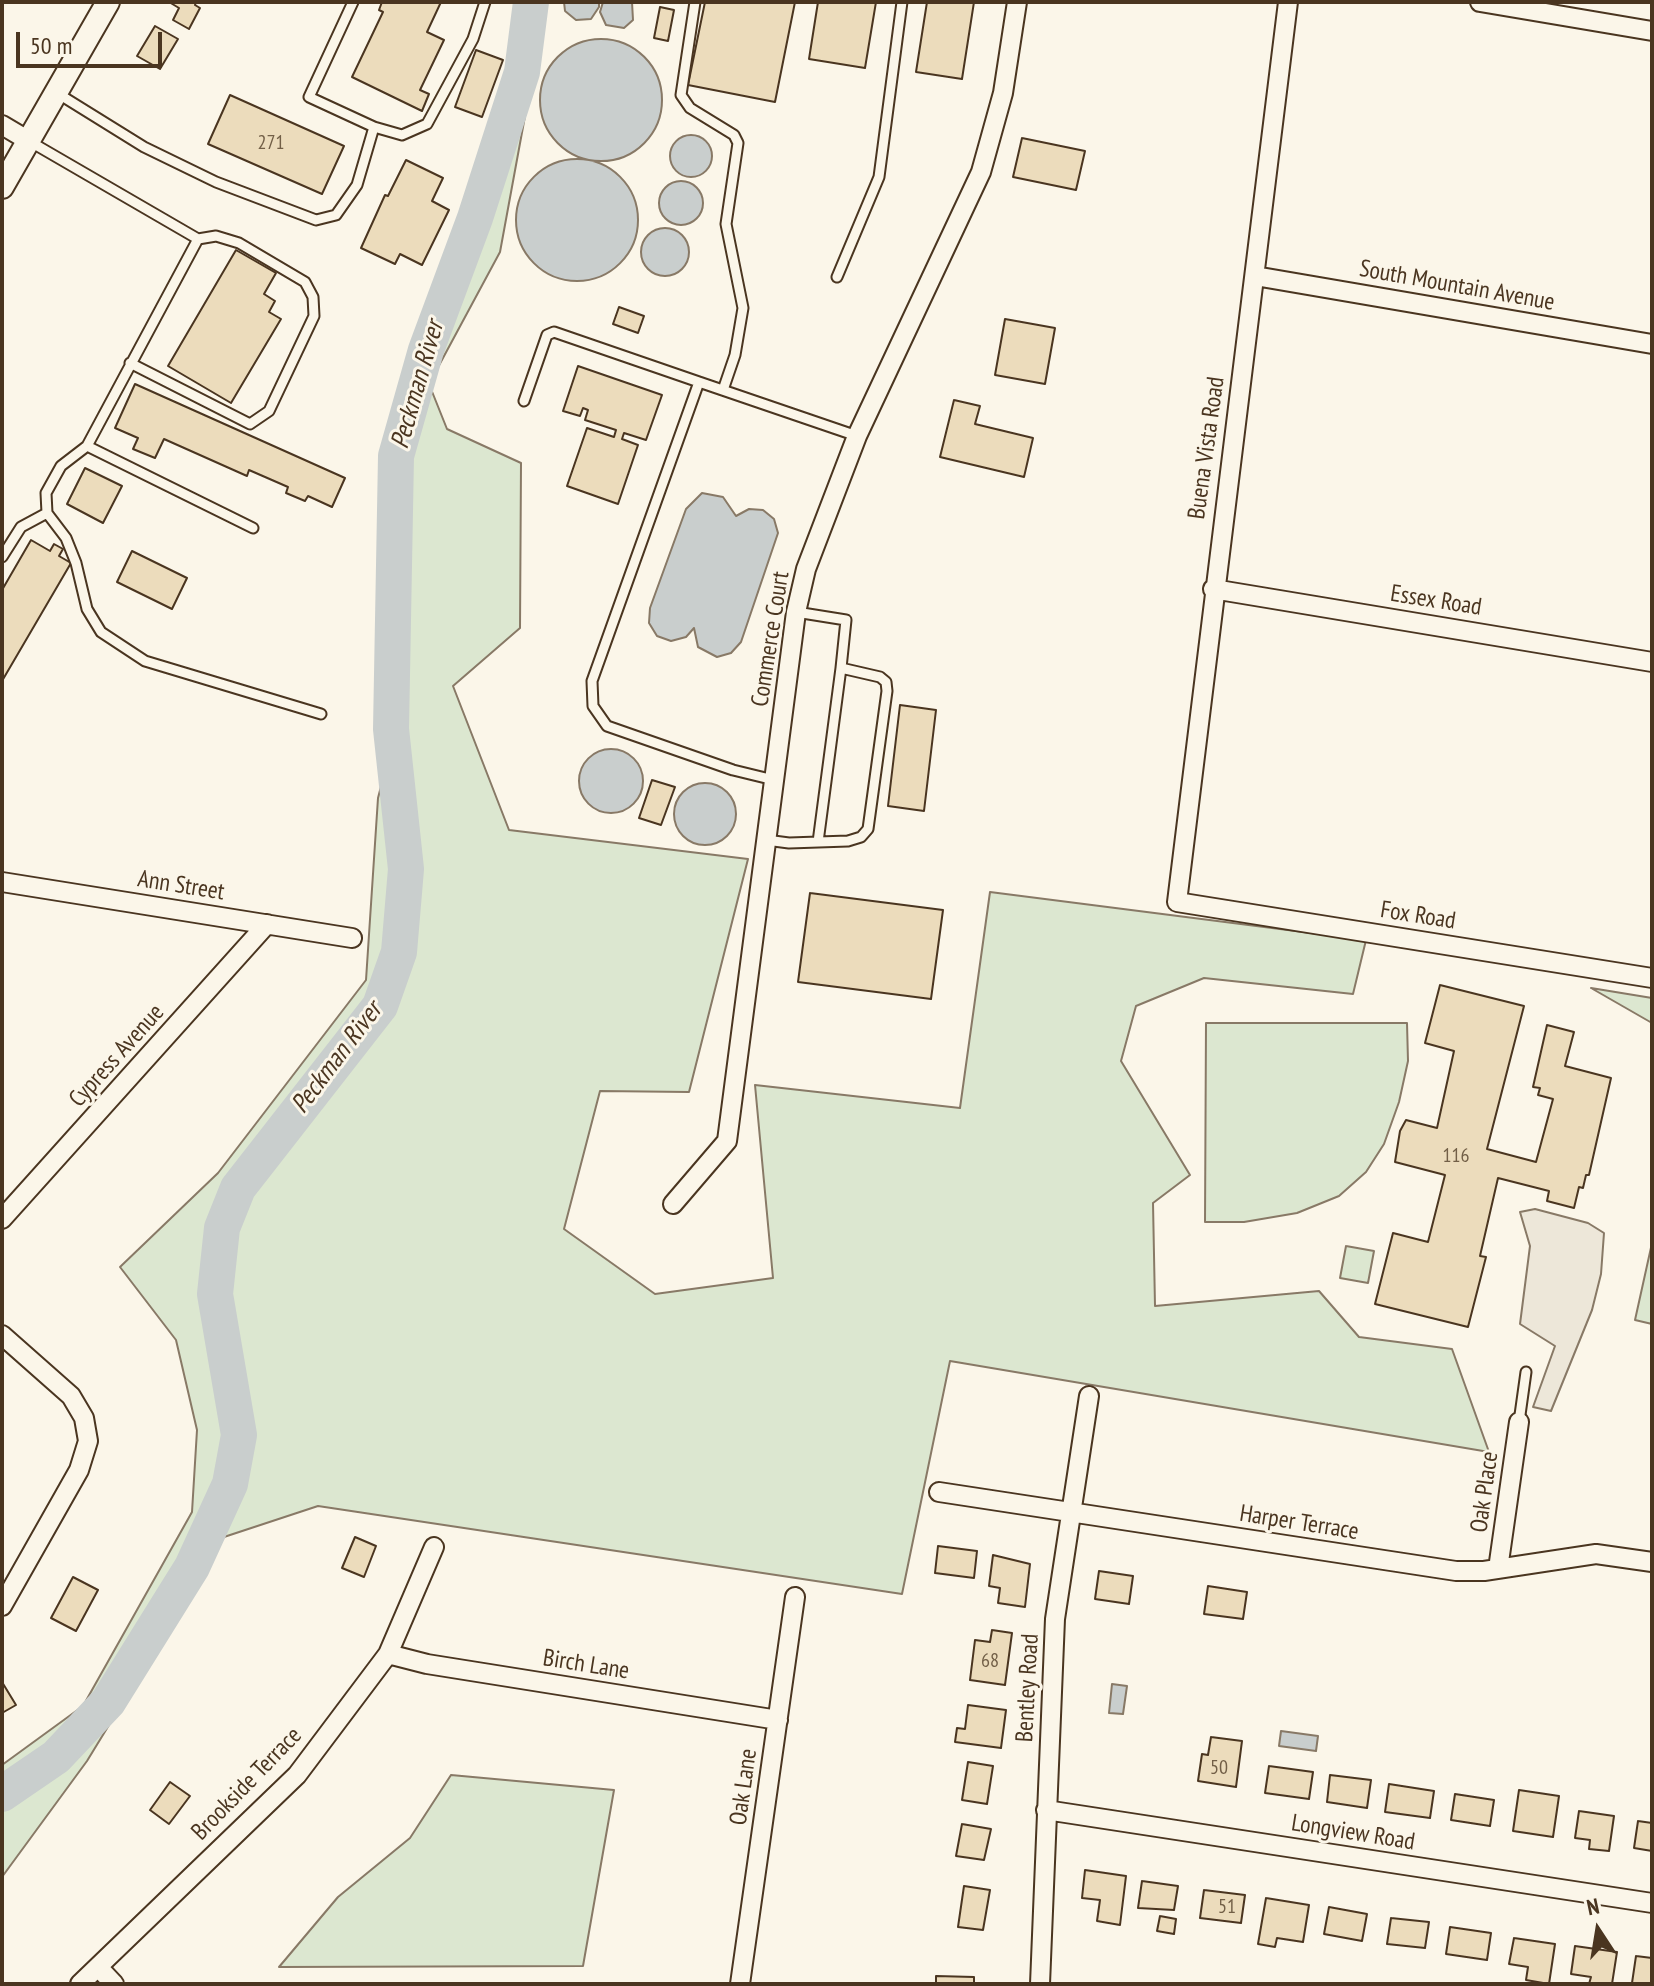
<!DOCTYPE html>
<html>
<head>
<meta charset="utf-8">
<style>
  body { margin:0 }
  #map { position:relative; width:1654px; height:1986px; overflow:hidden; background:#fbf6e9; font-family:"PT Sans Narrow",sans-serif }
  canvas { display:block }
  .frame { position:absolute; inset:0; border:4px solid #4a3520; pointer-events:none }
  .north { position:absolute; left:1558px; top:1890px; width:80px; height:80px; -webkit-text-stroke:6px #fbf6e9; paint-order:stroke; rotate:348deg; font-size:22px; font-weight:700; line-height:32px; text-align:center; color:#4a3520 }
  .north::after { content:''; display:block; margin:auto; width:28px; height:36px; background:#4a3520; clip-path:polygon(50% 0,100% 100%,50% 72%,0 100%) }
  .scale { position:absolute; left:16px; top:32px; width:146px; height:36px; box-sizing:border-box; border:4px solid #4a3520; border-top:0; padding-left:10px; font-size:24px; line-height:28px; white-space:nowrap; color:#4a3520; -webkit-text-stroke:6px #fbf6e9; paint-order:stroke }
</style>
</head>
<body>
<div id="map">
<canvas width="1654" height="1986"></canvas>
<div class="frame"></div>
<div class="north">N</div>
<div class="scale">50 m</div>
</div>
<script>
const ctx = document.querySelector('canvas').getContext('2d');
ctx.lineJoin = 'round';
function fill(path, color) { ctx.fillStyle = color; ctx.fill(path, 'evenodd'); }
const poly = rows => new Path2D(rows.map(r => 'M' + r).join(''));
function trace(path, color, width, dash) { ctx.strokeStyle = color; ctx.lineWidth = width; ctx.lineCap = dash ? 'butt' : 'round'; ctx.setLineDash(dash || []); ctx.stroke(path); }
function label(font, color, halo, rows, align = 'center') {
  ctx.font = font + ' "PT Sans Narrow",sans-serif'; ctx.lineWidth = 6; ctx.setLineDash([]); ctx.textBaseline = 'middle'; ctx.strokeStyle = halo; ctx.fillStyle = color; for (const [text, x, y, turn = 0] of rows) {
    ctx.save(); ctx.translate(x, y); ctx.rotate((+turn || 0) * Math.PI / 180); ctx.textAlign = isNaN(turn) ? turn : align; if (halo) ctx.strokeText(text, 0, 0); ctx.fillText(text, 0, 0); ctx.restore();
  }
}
const green = poly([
  [515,2,546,2,500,252,429,384,447,429,521,463,520,628,453,686,509,830,748,859,689,1092,600,1091,564,1229,655,1294,773,1278,755,1085,960,1108,990,892,1366,940,1353,994,1204,978,1136,1006,1121,1061,1190,1175,1153,1203,1155,1306,1319,1291,1359,1337,1452,1349,1489,1452,950,1361,902,1594,318,1506,224,1537,87,1761,2,1877,2,1765,83,1706,192,1512,197,1430,176,1340,120,1267,218,1173,366,980,378,798,386,767,386,439,423,312,461,217,512,62,515,2],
  [1591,988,1652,998,1652,1023,1591,988],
  [1206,1023,1407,1023,1408,1061,1399,1102,1384,1144,1366,1172,1339,1196,1297,1213,1244,1222,1205,1222,1206,1023],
  [1652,1243,1652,1324,1635,1320,1652,1243],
  [1346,1246,1374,1251,1368,1283,1340,1278,1346,1246],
  [451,1775,614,1790,583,1966,279,1967,338,1897,410,1838,451,1775]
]);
fill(green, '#dce7d0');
trace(green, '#887966', 2);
const parking = poly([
  [1535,1209,1588,1223,1604,1233,1601,1274,1592,1310,1551,1411,1533,1407,1555,1346,1520,1324,1530,1246,1520,1212,1535,1209]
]);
fill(parking, '#ede7d9');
trace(parking, '#887966', 2);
const water = poly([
  [564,2,599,2,599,7,591,19,576,20,565,11,564,2],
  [603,2,632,2,633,20,624,28,606,25,600,12,603,2],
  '540 100a61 61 0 1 1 122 0a61 61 0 1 1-122 0Z',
  '670 156a21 21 0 1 1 42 0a21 21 0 1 1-42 0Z',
  '516 220a61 61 0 1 1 122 0a61 61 0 1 1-122 0Z',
  '659 203a22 22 0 1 1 44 0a22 22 0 1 1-44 0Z',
  '641 252a24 24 0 1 1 48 0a24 24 0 1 1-48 0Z',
  [702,493,723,497,736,516,749,509,763,510,774,519,778,533,741,642,731,653,717,657,698,647,694,628,686,637,671,641,657,636,649,623,650,608,686,509,702,493],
  '579 781a32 32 0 1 1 64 0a32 32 0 1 1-64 0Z',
  '674 814a31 31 0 1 1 62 0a31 31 0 1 1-62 0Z',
  [1112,1684,1127,1686,1123,1714,1109,1713,1112,1684],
  [1281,1731,1318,1736,1316,1751,1279,1746,1281,1731]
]);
fill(water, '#c9cecd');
trace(water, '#887966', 2);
trace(poly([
  [2,1794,56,1757,108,1702,192,1567,230,1484,239,1435,215,1294,222,1228,238,1188,380,1006,399,952,406,869,391,729,396,456,426,350,475,218,522,72,531,2]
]), '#c9cecd', 36);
const building = poly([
  [169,2,196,2,195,5,200,8,189,29,173,20,179,8,169,2],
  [382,2,441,2,427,32,444,40,420,90,429,94,422,111,352,77,383,12,379,10,382,2],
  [705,2,795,2,775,102,688,85,705,2],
  [818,2,876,2,865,68,809,59,818,2],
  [927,2,974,2,962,79,916,72,927,2],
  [660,7,674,10,668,41,654,38,660,7],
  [155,26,178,39,160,69,137,56,155,26],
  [476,50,503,60,482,117,455,107,476,50],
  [230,95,344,146,322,194,208,144,230,95],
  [1022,138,1085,151,1076,190,1013,177,1022,138],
  [406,160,443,178,432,201,449,210,422,265,400,254,395,264,361,248,385,195,388,196,406,160],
  [236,250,276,273,264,294,275,301,269,312,281,319,231,403,168,366,236,250],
  [619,307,644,316,638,333,613,324,619,307],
  [1005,319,1055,328,1045,384,995,375,1005,319],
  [578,366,662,395,646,440,624,433,622,439,638,445,618,504,567,486,587,428,614,437,616,430,585,420,588,410,583,408,580,416,563,411,578,366],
  [135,384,345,478,332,507,308,496,305,501,286,493,288,487,249,470,247,476,164,439,155,458,133,449,138,438,115,428,135,384],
  [954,400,980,406,975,424,1033,438,1024,477,940,457,954,400],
  [85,468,122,486,103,523,67,504,85,468],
  [31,540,50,551,54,544,63,549,59,556,71,563,2,681,2,590,31,540],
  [132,551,187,578,172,609,117,582,132,551],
  [900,705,936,710,924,811,888,806,900,705],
  [652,780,675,787,661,825,639,818,652,780],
  [810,893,943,910,931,999,798,982,810,893],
  [1440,985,1524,1006,1487,1149,1536,1162,1553,1099,1538,1095,1540,1088,1533,1087,1547,1025,1574,1032,1565,1066,1611,1078,1589,1175,1586,1175,1583,1188,1579,1187,1574,1208,1547,1201,1549,1191,1498,1178,1480,1256,1486,1257,1468,1327,1375,1304,1393,1233,1428,1242,1445,1175,1395,1162,1400,1131,1406,1120,1437,1128,1454,1051,1425,1043,1440,985],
  [355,1537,376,1546,364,1577,342,1568,355,1537],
  [938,1546,977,1551,974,1578,935,1573,938,1546],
  [993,1555,1030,1564,1025,1607,998,1603,1000,1588,989,1586,993,1555],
  [1099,1571,1133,1576,1129,1604,1095,1599,1099,1571],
  [73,1577,98,1590,76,1631,51,1618,73,1577],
  [1208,1586,1247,1592,1243,1619,1204,1614,1208,1586],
  [992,1630,1012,1633,1005,1685,970,1680,975,1640,990,1642,992,1630],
  [2,1682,16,1705,2,1713,2,1682],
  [968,1705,1006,1710,1001,1748,955,1742,957,1728,965,1729,968,1705],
  [1211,1737,1242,1741,1236,1787,1198,1781,1202,1754,1208,1755,1211,1737],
  [968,1762,993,1766,987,1804,962,1800,968,1762],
  [1269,1766,1313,1772,1309,1799,1265,1793,1269,1766],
  [1330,1775,1371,1780,1367,1808,1327,1802,1330,1775],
  [170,1782,190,1796,169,1824,150,1810,170,1782],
  [1389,1784,1434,1791,1430,1818,1385,1812,1389,1784],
  [1519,1790,1559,1796,1553,1837,1513,1831,1519,1790],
  [1455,1794,1494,1800,1490,1826,1451,1820,1455,1794],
  [1579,1811,1614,1816,1609,1851,1589,1849,1590,1840,1575,1838,1579,1811],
  [1638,1821,1652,1823,1652,1851,1634,1848,1638,1821],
  [962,1824,991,1829,984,1860,956,1856,962,1824],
  [1085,1870,1126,1876,1120,1925,1097,1921,1100,1900,1082,1898,1085,1870],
  [1142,1881,1178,1886,1174,1910,1138,1908,1142,1881],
  [964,1886,990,1890,983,1930,958,1927,964,1886],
  [1204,1890,1245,1895,1241,1923,1200,1918,1204,1890],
  [1266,1898,1309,1905,1303,1942,1277,1938,1275,1947,1258,1944,1266,1898],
  [1329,1907,1367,1914,1362,1941,1324,1934,1329,1907],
  [1160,1916,1176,1919,1174,1934,1157,1931,1160,1916],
  [1391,1918,1429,1922,1425,1948,1387,1944,1391,1918],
  [1450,1927,1491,1933,1487,1960,1446,1954,1450,1927],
  [1514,1938,1555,1944,1549,1984,1526,1980,1528,1967,1509,1964,1514,1938],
  [1575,1946,1617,1952,1612,1984,1589,1984,1591,1977,1571,1974,1575,1946],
  [1636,1956,1652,1958,1652,1984,1632,1983,1636,1956],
  [936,1976,974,1977,974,1984,936,1984,936,1976]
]);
fill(building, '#ecdcbc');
trace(building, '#4a3520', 2);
const service = poly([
  [695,2,681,95,690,108,734,135,738,143,726,224,743,308,735,355,723,390],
  [57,93,144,147,216,182,316,220,336,215,357,185,374,127,309,97,353,2],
  [374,127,402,135,427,124,473,39,485,2],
  [29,141,198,239,87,446,253,528],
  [837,277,879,177,902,2],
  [130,363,250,424,269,411,314,316,313,297,305,282,239,243,216,236,198,239],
  [524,401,547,335,554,332,699,382],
  [87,446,61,466,46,493,47,513,66,538,76,563,87,609,101,632,145,661,321,714],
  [2,557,21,527,47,513],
  [774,780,733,770,607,726,593,706,592,681,699,382,857,436],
  [766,840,789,843,848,841,861,837,868,829,887,691,886,682,880,677,841,668,846,620,796,612],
  [818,842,841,668],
  [1519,1422,1526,1372]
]);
const minor = poly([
  [1288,2,1177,902,1652,978],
  [1480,2,1652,31],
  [2,125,29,141],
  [1255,276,1652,344],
  [1213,589,1652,662],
  [2,882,352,938],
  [673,1204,727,1141,796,612,806,569,857,436,981,172,1003,93,1017,2],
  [2,1219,267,924],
  [2,1335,71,1396,84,1418,88,1441,79,1470,2,1606],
  [939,1492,1456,1571,1484,1571,1596,1554,1652,1562],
  [1498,1569,1519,1422],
  [388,1654,427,1664,778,1720],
  [1046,1810,1652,1903],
  [98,1967,114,1984],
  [80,1984,297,1775,388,1654,434,1547],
  [740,1984,795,1597],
  [1040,1984,1055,1619,1089,1396]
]);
const tertiary = poly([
  [2,187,108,2]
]);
trace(service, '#4a3520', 13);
trace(minor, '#4a3520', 22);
trace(tertiary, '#4a3520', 26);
trace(service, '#fbf6e9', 9);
trace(minor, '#fbf6e9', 18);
trace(tertiary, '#fbf6e9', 22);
label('20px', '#725f47', null, [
  ["271",271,143],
  ["116",1456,1156],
  ["68",990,1661],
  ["50",1219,1768],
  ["51",1227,1907]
]);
label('24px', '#4a3520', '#fbf6e9', [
  ["South Mountain Avenue",1457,286,10],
  ["Buena Vista Road",1207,448,-82],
  ["Essex Road",1436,601,9],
  ["Commerce Court",771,639,-81],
  ["Ann Street",181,886,9],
  ["Fox Road",1418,916,9],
  ["Cypress Avenue",117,1056,-48],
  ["Oak Place",1485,1492,-82],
  ["Harper Terrace",1299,1523,9],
  ["Birch Lane",586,1665,9],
  ["Bentley Road",1028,1688,-87],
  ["Brookside Terrace",247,1784,-46],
  ["Oak Lane",744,1787,-82],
  ["Longview Road",1353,1833,9]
]);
label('italic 26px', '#4a3520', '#fbf6e9', [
  ["Peckman River",418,385,-74],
  ["Peckman River",337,1058,-53]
]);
</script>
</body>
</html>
